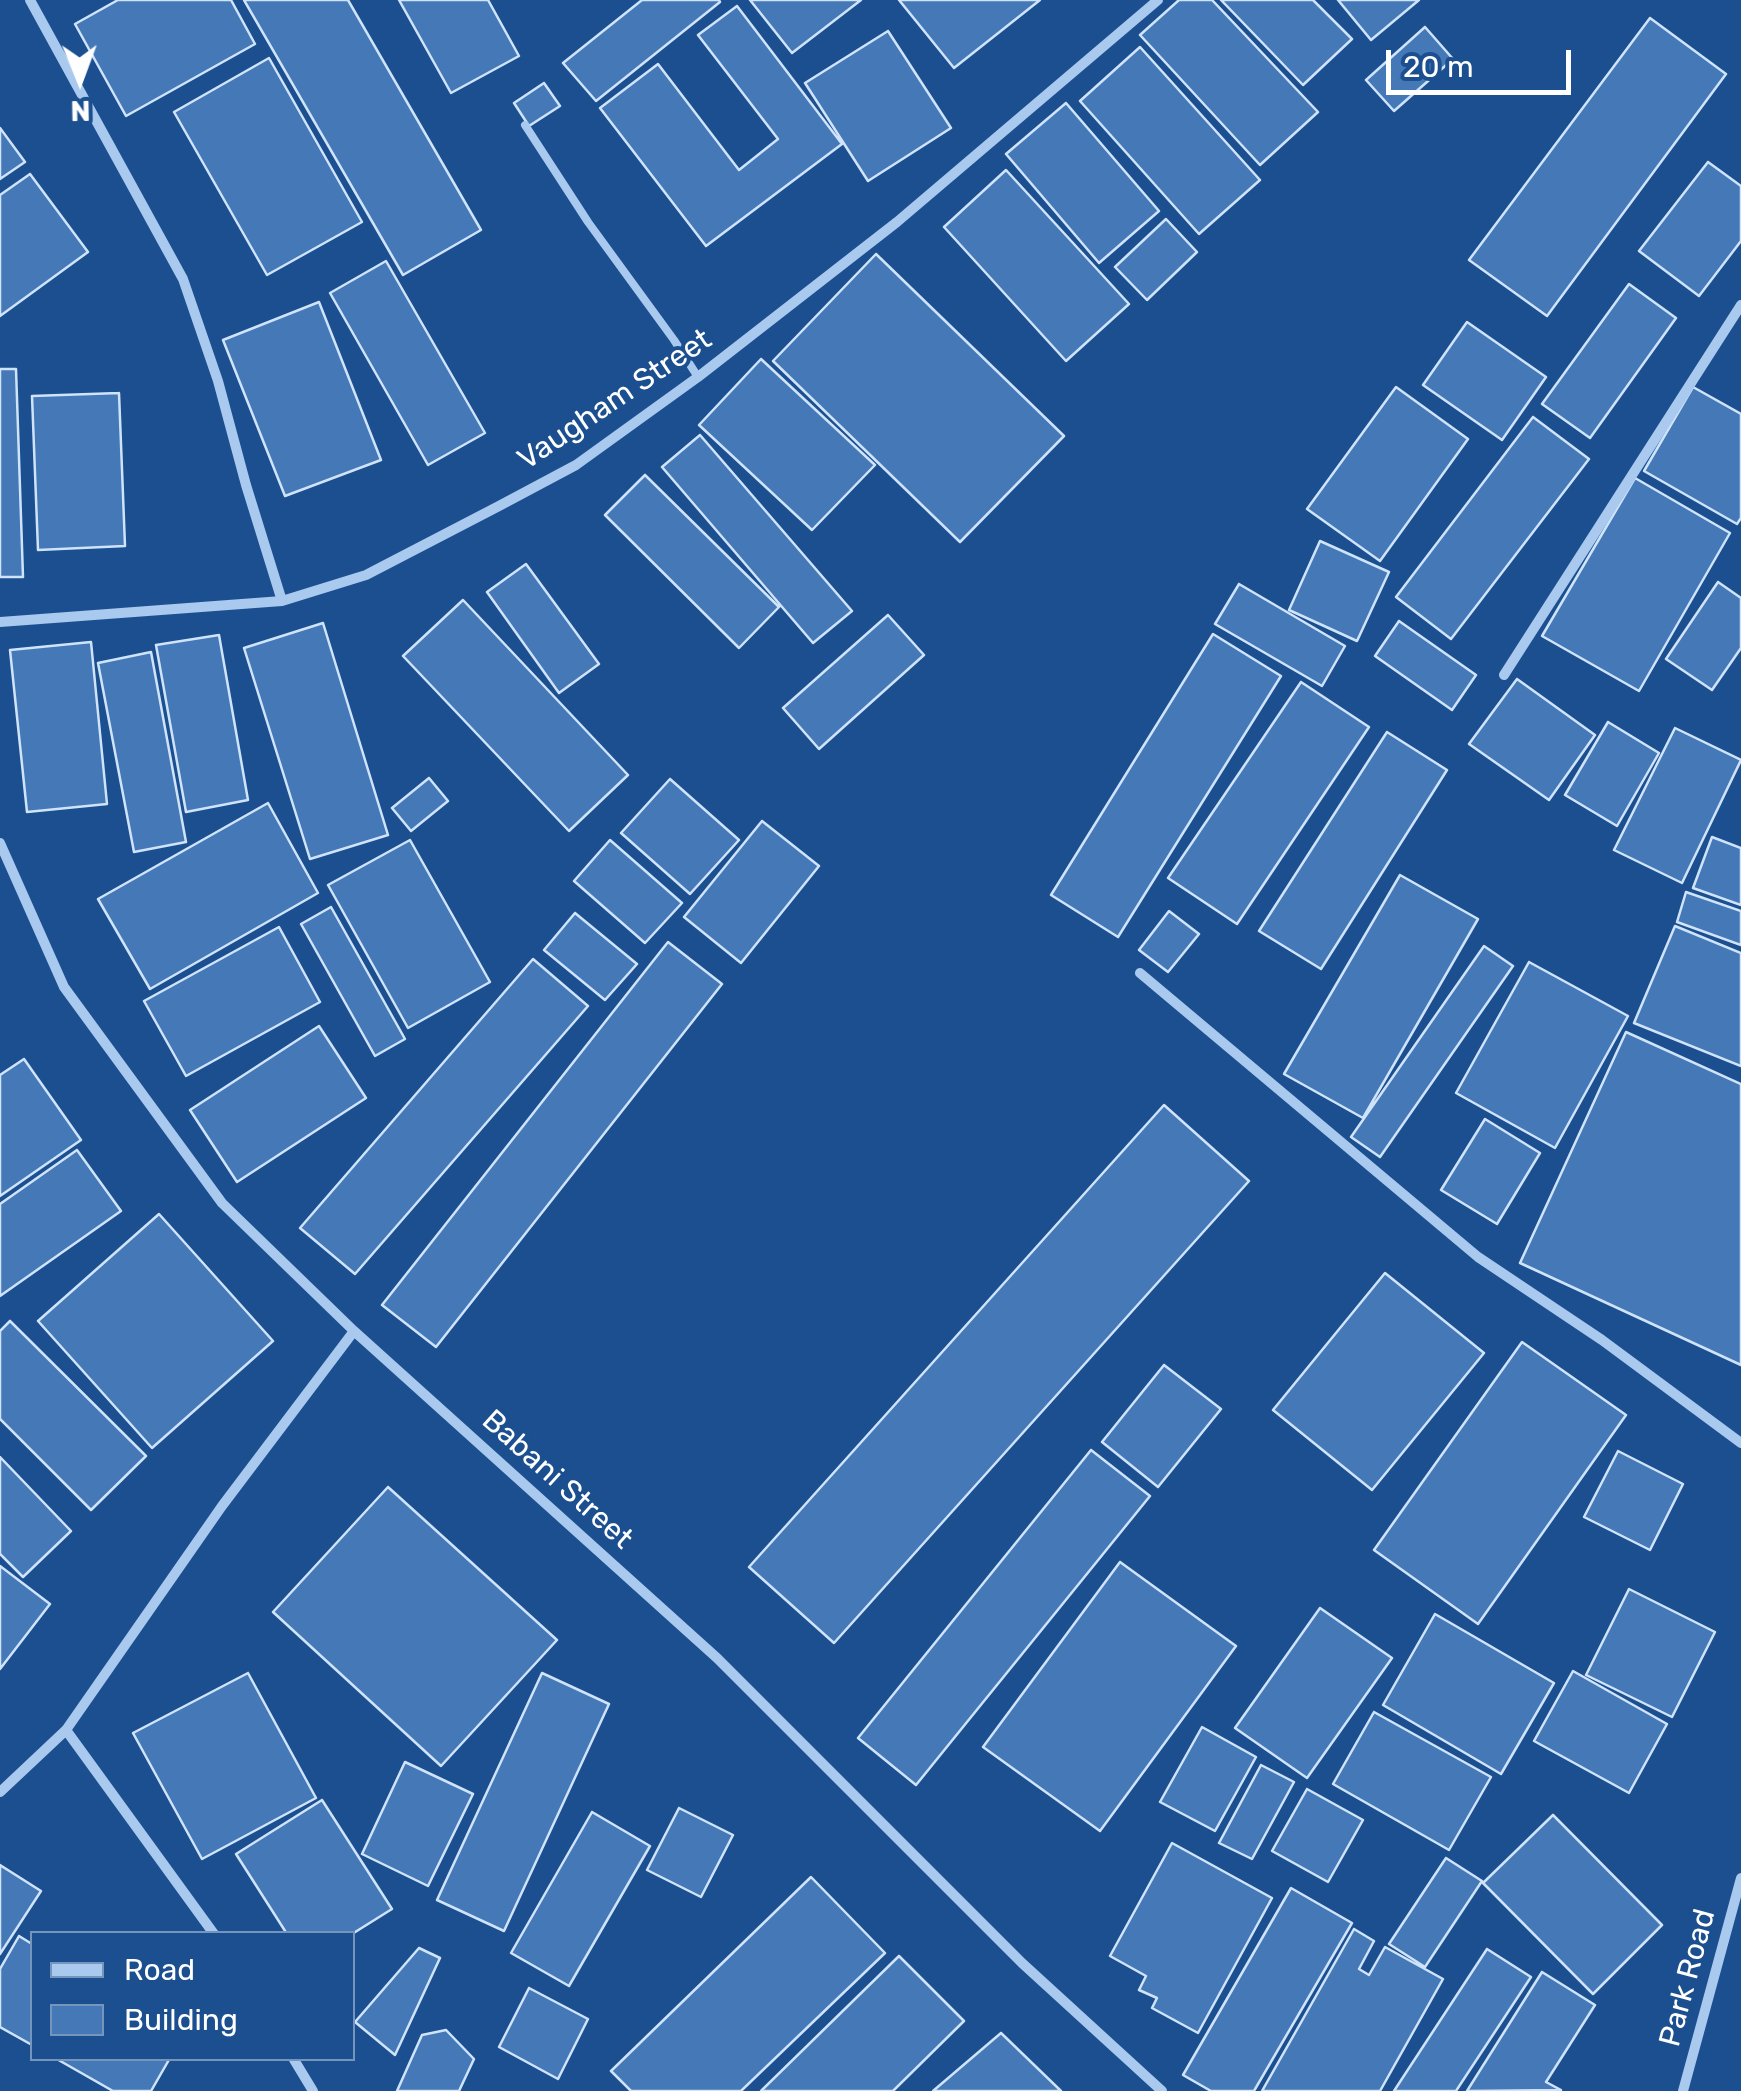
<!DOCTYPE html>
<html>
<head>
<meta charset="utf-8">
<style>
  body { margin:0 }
  #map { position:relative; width:1741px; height:2091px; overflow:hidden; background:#1b4f8f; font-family:Rubik,sans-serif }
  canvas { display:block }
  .legend { position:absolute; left:30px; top:1931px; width:325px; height:130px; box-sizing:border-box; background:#1b4f8f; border:2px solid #7695bc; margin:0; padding:12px 18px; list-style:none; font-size:30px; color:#fff }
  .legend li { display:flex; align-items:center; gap:20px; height:50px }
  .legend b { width:50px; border:2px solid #7695bc }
  .north { position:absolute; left:30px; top:30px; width:100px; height:100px; -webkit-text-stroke:8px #1b4f8f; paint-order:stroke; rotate:179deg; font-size:28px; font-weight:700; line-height:40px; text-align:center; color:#fff }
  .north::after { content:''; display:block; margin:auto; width:35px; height:45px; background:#fff; clip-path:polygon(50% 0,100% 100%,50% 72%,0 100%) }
  .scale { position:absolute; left:1386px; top:50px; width:185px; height:45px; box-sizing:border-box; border:5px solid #fff; border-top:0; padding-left:12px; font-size:30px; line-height:35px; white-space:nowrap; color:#fff; -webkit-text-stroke:8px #1b4f8f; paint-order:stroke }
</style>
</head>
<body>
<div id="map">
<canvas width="1741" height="2091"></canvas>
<ul class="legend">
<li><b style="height:12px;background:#a9c9ee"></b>Road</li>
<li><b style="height:28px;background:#4478b7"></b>Building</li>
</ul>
<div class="north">N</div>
<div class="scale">20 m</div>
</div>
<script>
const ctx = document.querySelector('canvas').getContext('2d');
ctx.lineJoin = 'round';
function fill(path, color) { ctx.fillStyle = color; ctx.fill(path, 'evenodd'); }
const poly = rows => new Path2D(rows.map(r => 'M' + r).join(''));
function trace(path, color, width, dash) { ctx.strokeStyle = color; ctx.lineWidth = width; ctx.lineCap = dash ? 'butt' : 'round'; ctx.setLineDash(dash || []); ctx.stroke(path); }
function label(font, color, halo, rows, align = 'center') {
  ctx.font = font + ' Rubik,sans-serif'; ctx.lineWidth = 8; ctx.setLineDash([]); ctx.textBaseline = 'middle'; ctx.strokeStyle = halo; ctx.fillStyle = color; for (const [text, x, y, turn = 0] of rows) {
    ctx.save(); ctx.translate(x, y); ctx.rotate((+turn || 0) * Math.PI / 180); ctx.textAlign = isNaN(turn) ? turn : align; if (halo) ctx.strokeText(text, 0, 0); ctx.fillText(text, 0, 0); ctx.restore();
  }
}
const building = poly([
  [118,0,231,0,255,44,126,116,75,24,118,0],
  [244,0,348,0,481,230,403,275,244,0],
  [399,0,488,0,519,56,451,93,399,0],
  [642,0,719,0,720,2,596,101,563,63,642,0],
  [750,0,861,0,792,53,750,0],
  [899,0,1040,0,954,68,899,0],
  [1179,0,1212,0,1318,112,1260,165,1140,35,1179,0],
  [1221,0,1313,0,1352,39,1303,85,1221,0],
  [1338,0,1419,0,1371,40,1338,0],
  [737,6,842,144,706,246,600,108,658,64,739,170,778,139,698,35,737,6],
  [1650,18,1726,74,1547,316,1469,260,1650,18],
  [1425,27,1453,59,1394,111,1366,80,1425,27],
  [888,31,951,128,868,181,805,83,888,31],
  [1140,47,1260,180,1199,234,1080,101,1140,47],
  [269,58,362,222,267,275,174,112,269,58],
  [544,83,560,106,529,126,514,103,544,83],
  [1066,103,1159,211,1099,263,1006,154,1066,103],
  [0,128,25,162,0,179,0,128],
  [1708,162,1741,186,1741,241,1699,296,1639,251,1708,162],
  [1006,170,1129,304,1066,361,944,227,1006,170],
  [30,174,88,252,0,316,0,195,30,174],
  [1166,219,1197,252,1147,300,1115,267,1166,219],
  [876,254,1064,436,960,542,773,361,876,254],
  [386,261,485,433,428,465,330,293,386,261],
  [1629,284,1676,318,1590,438,1542,404,1629,284],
  [319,302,381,460,285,496,223,340,319,302],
  [1467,322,1546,377,1502,440,1423,385,1467,322],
  [761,359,875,465,812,530,699,425,761,359],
  [0,369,16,369,23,577,0,577,0,369],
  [1396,387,1468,439,1380,561,1307,509,1396,387],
  [1693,387,1741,414,1741,518,1737,524,1644,471,1693,387],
  [119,393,125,546,38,550,32,396,119,393],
  [1533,417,1589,459,1451,639,1396,597,1533,417],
  [700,435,852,611,813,643,662,467,700,435],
  [645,475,779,607,739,648,605,515,645,475],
  [1635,478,1730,533,1639,691,1542,636,1635,478],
  [1320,541,1389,572,1357,641,1289,610,1320,541],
  [526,564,599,664,559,693,487,592,526,564],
  [1718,582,1741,598,1741,648,1712,690,1666,659,1718,582],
  [1239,584,1345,646,1322,686,1215,624,1239,584],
  [463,600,628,775,569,831,403,656,463,600],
  [888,615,924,655,819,749,783,708,888,615],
  [1399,621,1476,675,1452,710,1375,656,1399,621],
  [323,623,388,835,310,859,244,648,323,623],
  [1213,634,1281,676,1118,937,1051,895,1213,634],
  [219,635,248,800,186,812,156,645,219,635],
  [91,642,107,804,27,812,10,650,91,642],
  [151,652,186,842,134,852,98,663,151,652],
  [1517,679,1595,735,1549,800,1469,744,1517,679],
  [1301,682,1369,727,1237,924,1168,878,1301,682],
  [1608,722,1659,753,1617,826,1565,795,1608,722],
  [1675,728,1741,760,1682,883,1614,850,1675,728],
  [1387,732,1447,770,1321,969,1259,931,1387,732],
  [429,778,448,801,411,831,392,808,429,778],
  [670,779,739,840,690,894,621,833,670,779],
  [268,803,318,893,150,989,98,899,268,803],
  [762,821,819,866,741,963,684,917,762,821],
  [1712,837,1741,848,1741,905,1693,888,1712,837],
  [410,840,490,982,408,1028,328,885,410,840],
  [610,840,682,903,645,943,574,881,610,840],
  [1400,875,1478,919,1363,1118,1284,1074,1400,875],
  [1686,892,1741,911,1741,945,1677,922,1686,892],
  [331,907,405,1039,375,1056,301,924,331,907],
  [1169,911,1199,934,1168,972,1139,950,1169,911],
  [575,913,637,964,605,1000,544,950,575,913],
  [1675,926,1741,953,1741,1066,1634,1023,1675,926],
  [279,927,320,1002,186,1076,144,1001,279,927],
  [668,942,722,984,436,1347,382,1305,668,942],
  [1484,946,1513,966,1380,1157,1351,1137,1484,946],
  [533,959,588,1006,355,1274,300,1228,533,959],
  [1529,962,1628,1016,1555,1148,1456,1093,1529,962],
  [319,1026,366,1098,237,1182,190,1110,319,1026],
  [1626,1032,1741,1084,1741,1365,1520,1263,1626,1032],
  [24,1059,81,1140,0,1196,0,1075,24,1059],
  [1164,1105,1249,1181,834,1643,749,1567,1164,1105],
  [1485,1119,1540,1153,1497,1224,1441,1190,1485,1119],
  [77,1150,121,1211,0,1296,0,1204,77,1150],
  [159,1214,273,1341,152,1448,38,1321,159,1214],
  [1385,1273,1484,1353,1372,1490,1273,1410,1385,1273],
  [10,1321,146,1456,91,1510,0,1419,0,1331,10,1321],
  [1522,1342,1626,1415,1478,1624,1374,1550,1522,1342],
  [1164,1365,1221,1409,1158,1487,1102,1442,1164,1365],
  [1091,1450,1150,1496,916,1785,858,1738,1091,1450],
  [1618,1451,1683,1484,1650,1550,1584,1517,1618,1451],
  [0,1457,71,1531,23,1577,0,1554,0,1457],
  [388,1487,557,1640,441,1766,273,1612,388,1487],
  [1120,1562,1236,1646,1100,1831,983,1747,1120,1562],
  [0,1566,50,1604,0,1669,0,1566],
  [1629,1589,1715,1632,1672,1717,1586,1675,1629,1589],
  [1320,1608,1392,1658,1307,1778,1235,1728,1320,1608],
  [1435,1614,1554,1683,1501,1774,1383,1705,1435,1614],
  [1573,1671,1667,1724,1629,1793,1534,1741,1573,1671],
  [248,1673,316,1798,202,1859,133,1733,248,1673],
  [542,1673,609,1704,504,1931,437,1900,542,1673],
  [1374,1712,1491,1777,1449,1850,1333,1784,1374,1712],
  [1202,1727,1256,1757,1215,1831,1160,1802,1202,1727],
  [405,1762,473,1794,428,1886,362,1854,405,1762],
  [1261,1765,1294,1782,1252,1859,1219,1843,1261,1765],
  [1307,1789,1363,1820,1328,1882,1272,1851,1307,1789],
  [322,1800,392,1909,352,1934,287,1934,236,1854,322,1800],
  [679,1808,733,1835,701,1897,647,1870,679,1808],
  [592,1812,650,1846,569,1986,511,1953,592,1812],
  [1553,1815,1662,1925,1593,1994,1483,1883,1553,1815],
  [1172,1843,1272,1898,1198,2033,1152,2008,1157,1998,1139,1990,1146,1976,1110,1956,1172,1843],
  [1446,1858,1482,1881,1425,1967,1389,1944,1446,1858],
  [0,1865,41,1891,0,1954,0,1865],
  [811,1877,885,1953,741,2091,631,2091,611,2071,811,1877],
  [1291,1888,1352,1923,1254,2091,1211,2091,1183,2075,1291,1888],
  [1354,1929,1374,1941,1359,1969,1369,1975,1385,1947,1443,1979,1380,2091,1262,2091,1354,1929],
  [19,1936,32,1944,32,2045,0,2027,0,1969,19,1936],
  [419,1948,440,1958,395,2055,355,2022,419,1948],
  [1487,1949,1531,1977,1456,2091,1394,2091,1487,1949],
  [899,1956,964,2021,893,2091,761,2091,899,1956],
  [1542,1972,1595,2005,1546,2082,1561,2090,1467,2091,1542,1972],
  [529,1988,588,2019,558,2079,499,2047,529,1988],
  [446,2030,474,2059,459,2091,397,2091,422,2035,446,2030],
  [1001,2033,1061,2091,933,2091,1001,2033],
  [55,2058,170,2058,151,2091,113,2091,55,2058]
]);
fill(building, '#4478b7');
trace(building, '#cfe3fa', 2.5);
trace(poly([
  [525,125,588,222,674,340,698,377]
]), '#a9c9ee', 8);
trace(poly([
  [30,0,183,279,218,381,246,485,282,601],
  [0,622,282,601,366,575,499,506,576,465,698,377,897,222,1158,0],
  [1504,675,1741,305],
  [0,843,64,987,222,1203,354,1331,717,1658,1022,1963,1162,2091],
  [1140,973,1478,1257,1602,1340,1741,1443],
  [66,1730,214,1934],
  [0,1792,66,1730,222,1506,354,1331],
  [293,2058,313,2091],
  [1683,2091,1741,1878]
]), '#a9c9ee', 10);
label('30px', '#fff', '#1b4f8f', [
  ["Vaugham Street",615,400,-34],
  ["Babani Street",557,1480,42],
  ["Park Road",1688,1978,-75]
]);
</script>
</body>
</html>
